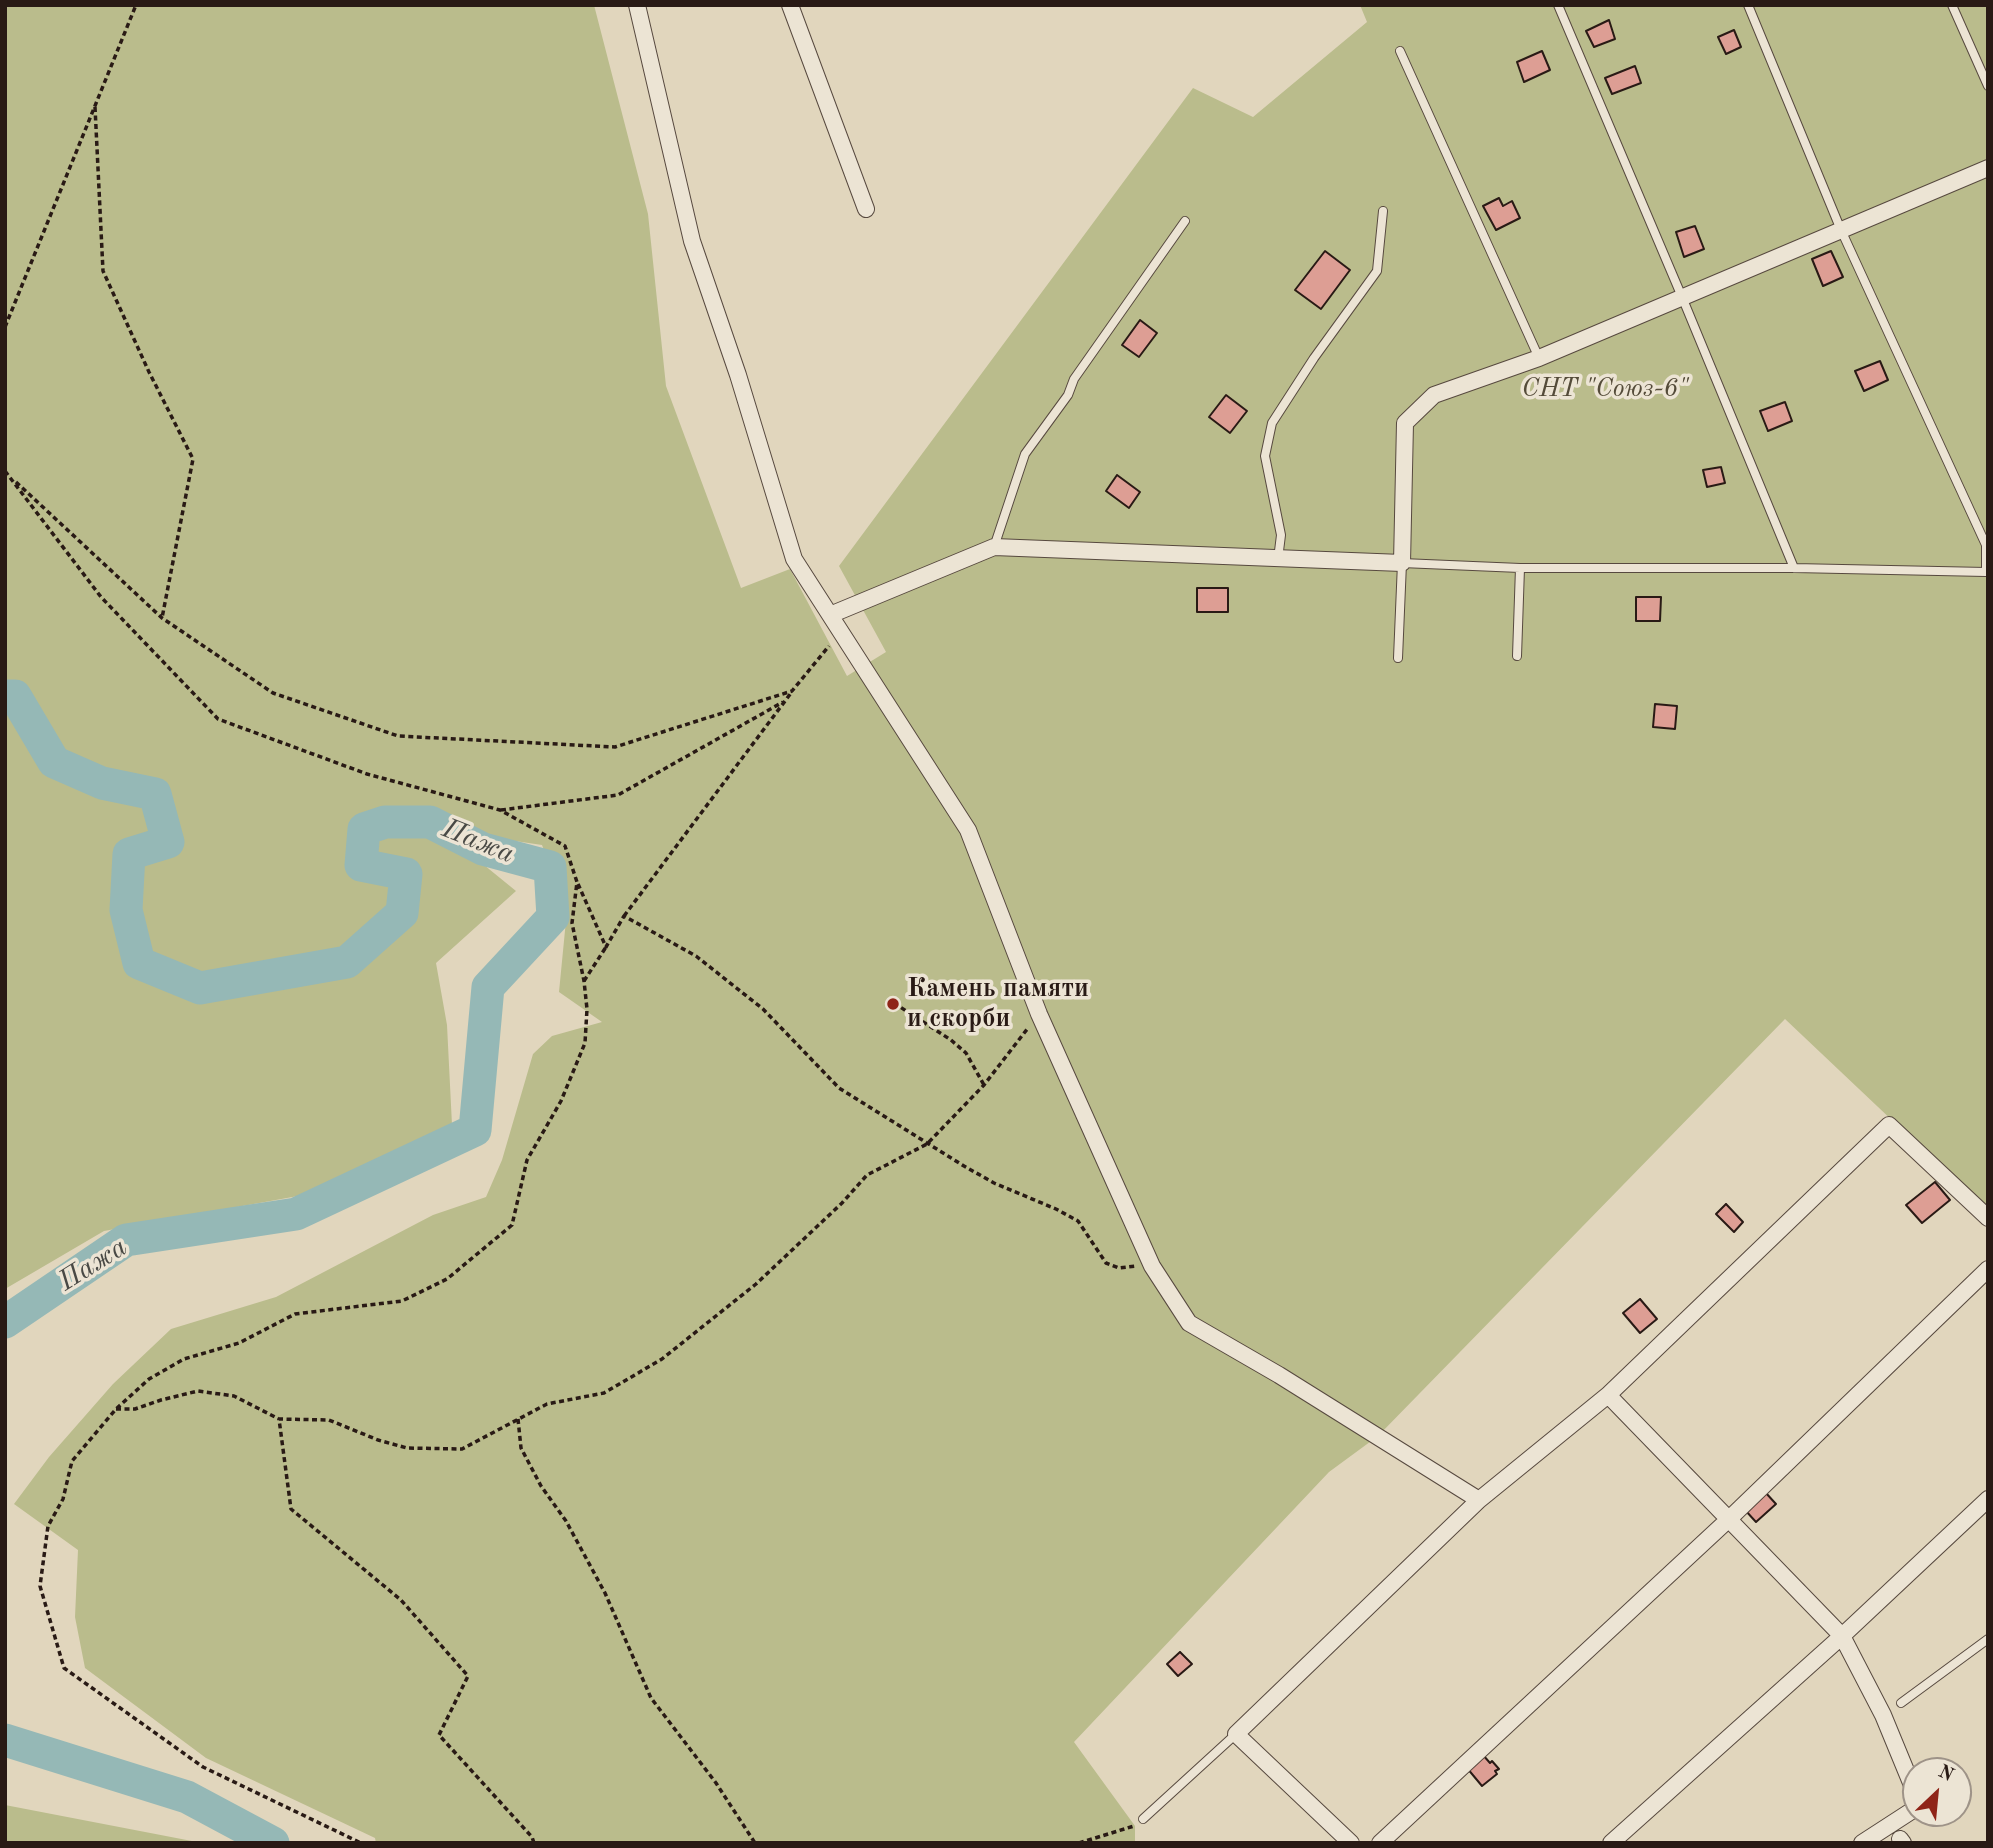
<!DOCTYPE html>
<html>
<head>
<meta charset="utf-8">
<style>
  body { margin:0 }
  #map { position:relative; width:1993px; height:1848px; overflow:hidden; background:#e1d6bd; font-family:"Old Standard TT",serif }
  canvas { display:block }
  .frame { position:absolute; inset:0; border:7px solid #291a15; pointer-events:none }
  .north { position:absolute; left:1902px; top:1757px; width:70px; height:70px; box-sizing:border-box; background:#ece4d4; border:2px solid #9e9388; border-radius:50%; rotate:26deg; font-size:19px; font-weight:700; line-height:28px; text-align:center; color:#291a15 }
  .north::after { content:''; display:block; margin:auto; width:24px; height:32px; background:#8f2418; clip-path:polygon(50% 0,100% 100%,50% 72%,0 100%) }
</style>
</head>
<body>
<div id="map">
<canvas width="1993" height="1848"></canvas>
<div class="frame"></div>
<div class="north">N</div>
</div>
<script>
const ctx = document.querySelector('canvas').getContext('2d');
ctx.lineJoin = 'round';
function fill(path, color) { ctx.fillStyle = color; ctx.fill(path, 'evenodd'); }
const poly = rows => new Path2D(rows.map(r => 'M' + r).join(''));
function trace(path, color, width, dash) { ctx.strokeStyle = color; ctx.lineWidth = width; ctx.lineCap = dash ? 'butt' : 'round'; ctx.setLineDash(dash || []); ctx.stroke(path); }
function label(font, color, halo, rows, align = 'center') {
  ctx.font = font + ' "Old Standard TT",serif'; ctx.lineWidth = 7; ctx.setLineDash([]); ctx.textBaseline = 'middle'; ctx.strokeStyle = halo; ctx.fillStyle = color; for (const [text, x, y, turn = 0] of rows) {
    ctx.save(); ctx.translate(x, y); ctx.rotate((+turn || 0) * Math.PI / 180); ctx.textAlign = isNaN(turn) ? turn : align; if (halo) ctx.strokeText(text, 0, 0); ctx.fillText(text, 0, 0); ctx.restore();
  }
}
fill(poly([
  [5,5,594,5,648,214,666,386,741,588,790,569,847,676,886,652,839,566,1193,88,1253,117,1367,22,1360,5,1988,5,1988,1211,1785,1019,1378,1436,1329,1472,1074,1742,1135,1826,1135,1843,376,1843,375,1838,206,1758,85,1668,75,1617,78,1550,14,1504,49,1457,113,1384,171,1329,276,1297,433,1215,486,1197,502,1160,533,1054,552,1036,602,1022,559,992,567,910,542,845,441,830,516,891,436,963,447,1025,452,1125,298,1196,104,1231,5,1289],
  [5,1805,197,1842,200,1843,5,1843]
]), '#babc8c');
trace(poly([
  [5,696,15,696,54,762,102,783,155,794,168,842,129,854,126,910,139,963,200,988,347,962,402,913,406,874,361,865,364,829,385,822,430,822,483,849,550,867,553,917,488,987,475,1130,296,1214,126,1240,5,1322],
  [5,1740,187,1797,273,1843]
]), '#95b8b6', 33);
const building = poly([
  [1609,20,1615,39,1594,47,1586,31,1609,20],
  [1734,30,1741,47,1726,54,1718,37,1734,30],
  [1542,51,1550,70,1524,82,1517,62,1542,51],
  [1635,66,1641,83,1612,94,1605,78,1635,66],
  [1499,198,1503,206,1512,201,1520,218,1496,230,1483,206,1499,198],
  [1695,226,1704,249,1684,257,1676,232,1695,226],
  [1325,251,1350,270,1321,309,1295,290,1325,251],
  [1831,251,1843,277,1823,286,1812,259,1831,251],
  [1140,320,1157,333,1139,357,1122,345,1140,320],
  [1880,361,1888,380,1864,391,1855,371,1880,361],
  [1226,395,1247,411,1230,433,1209,417,1226,395],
  [1785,402,1792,421,1768,431,1760,411,1785,402],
  [1721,467,1725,483,1707,487,1703,470,1721,467],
  [1117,475,1140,492,1129,508,1106,491,1117,475],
  [1197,588,1228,588,1228,612,1197,612,1197,588],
  [1636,597,1661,597,1660,621,1636,621,1636,597],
  [1655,704,1677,706,1675,729,1653,727,1655,704],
  [1935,1182,1950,1200,1922,1223,1906,1205,1935,1182],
  [1726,1204,1743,1222,1734,1232,1716,1214,1726,1204],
  [1640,1299,1657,1319,1640,1333,1623,1313,1640,1299],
  [1765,1492,1776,1504,1756,1522,1745,1510,1765,1492],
  [1180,1652,1192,1664,1178,1676,1167,1664,1180,1652],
  [1483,1755,1490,1763,1492,1761,1499,1769,1495,1771,1497,1774,1482,1786,1467,1768,1483,1755]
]);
fill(building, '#dd9e94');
trace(building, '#291a15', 2);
const service = poly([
  [1558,5,1682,297,1794,568],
  [1952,5,1988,86],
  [1400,51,1539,358],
  [994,547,1025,454,1068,395,1074,379,1185,221],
  [1278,559,1281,535,1265,456,1272,423,1314,358,1377,271,1383,211],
  [1517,656,1520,568],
  [1398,658,1402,563,1520,568,1794,568,1986,572,1986,545,1841,230,1748,5],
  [1901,1703,1988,1639],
  [1143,1819,1236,1734]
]);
const minor = poly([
  [637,5,692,241,738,375,794,559,968,830,1039,1014,1152,1266,1189,1323,1279,1375,1479,1500],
  [790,5,866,209],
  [830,615,994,547,1402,563,1405,423,1434,395,1539,358,1988,168],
  [1608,1395,1889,1125,1988,1218],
  [1916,1795,1883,1715,1842,1636,1988,1499],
  [1900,1839,1903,1843],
  [1351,1843,1236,1734,1479,1500,1608,1395,1842,1636,1611,1843],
  [1380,1843,1729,1519,1988,1269],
  [1862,1843,1916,1808]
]);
trace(service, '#57493f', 10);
trace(minor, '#57493f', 18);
trace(poly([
  [95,107,103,271,149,372,193,459,162,618],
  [5,327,136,5],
  [5,471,101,597,218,719,367,774,500,810,565,846,577,882,572,923,584,981,587,1009,585,1043,561,1101,527,1160,512,1225,447,1279,402,1301,295,1314,239,1343,184,1359,149,1379,116,1409,72,1461,63,1499,48,1526,40,1586,64,1668,203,1767,361,1843],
  [16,482,162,618,273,693,398,736,615,747,792,691,829,646],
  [501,810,618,795,783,702],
  [578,884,606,947,624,916,696,956,763,1009,839,1088,964,1166,994,1183,1056,1209,1078,1221,1106,1263,1119,1268,1136,1266],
  [624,916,791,693],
  [584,981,606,947],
  [894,1003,951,1040,966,1053,984,1085],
  [116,1409,135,1409,161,1400,198,1391,234,1396,279,1419],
  [518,1419,521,1448,541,1486,566,1521,605,1593,651,1698,716,1783,755,1843],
  [534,1843,532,1837,439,1735,468,1676,401,1600,291,1509,279,1419,329,1420,378,1440,407,1448,462,1449,547,1404,604,1393,662,1359,756,1284,842,1203,867,1175,927,1144,984,1085,1028,1028],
  [1079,1843,1134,1826]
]), '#291a15', 3.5, [5, 3.5]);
trace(service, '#ece4d4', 8);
trace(minor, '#ece4d4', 16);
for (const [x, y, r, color] of [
  [893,1004,7,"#8f2418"]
]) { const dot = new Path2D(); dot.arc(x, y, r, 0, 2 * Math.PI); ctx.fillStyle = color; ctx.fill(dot); trace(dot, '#ece4d4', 2.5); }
label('italic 26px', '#544b39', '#ece4d4', [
  ["СНТ \"Союз-6\"",1605,389]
]);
label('bold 26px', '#291a15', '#ece4d4', [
  ["Камень памяти",907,989],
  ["и скорби",907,1019]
], 'left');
label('italic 28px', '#494945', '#ece4d4', [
  ["Пажа",478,842,22],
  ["Пажа",93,1265,-32]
]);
</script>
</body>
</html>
